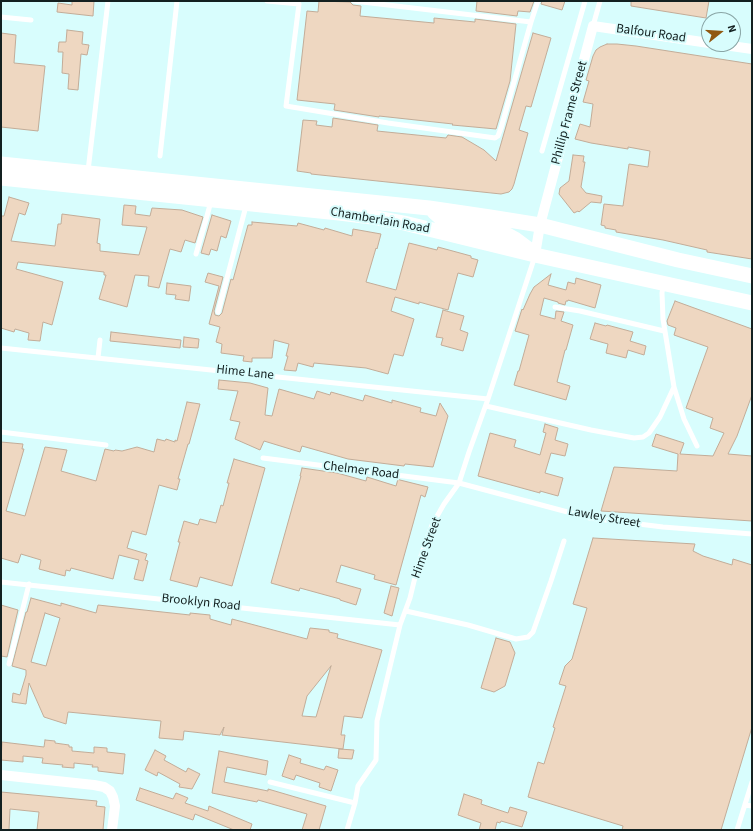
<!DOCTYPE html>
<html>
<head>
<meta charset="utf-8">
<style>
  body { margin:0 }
  #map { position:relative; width:753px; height:831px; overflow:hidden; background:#d8fdfd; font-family:"Source Sans 3",sans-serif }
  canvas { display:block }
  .frame { position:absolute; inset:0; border:2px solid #132020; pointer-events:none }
  .north { position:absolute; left:701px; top:12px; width:40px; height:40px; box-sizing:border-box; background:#d8fdfd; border:1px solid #89a5a5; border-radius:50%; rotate:73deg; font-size:11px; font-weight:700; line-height:16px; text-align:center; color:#132020 }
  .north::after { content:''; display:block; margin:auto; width:14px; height:18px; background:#915912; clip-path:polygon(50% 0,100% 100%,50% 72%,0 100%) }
</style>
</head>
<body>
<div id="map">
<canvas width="753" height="831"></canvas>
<div class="frame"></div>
<div class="north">N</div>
</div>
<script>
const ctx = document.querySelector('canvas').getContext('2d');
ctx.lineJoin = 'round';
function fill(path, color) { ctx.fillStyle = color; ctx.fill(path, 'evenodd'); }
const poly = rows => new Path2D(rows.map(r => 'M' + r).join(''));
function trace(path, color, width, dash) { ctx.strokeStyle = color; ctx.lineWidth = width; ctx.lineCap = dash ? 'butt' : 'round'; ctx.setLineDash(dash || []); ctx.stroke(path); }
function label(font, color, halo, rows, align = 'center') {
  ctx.font = font + ' "Source Sans 3",sans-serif'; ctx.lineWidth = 4; ctx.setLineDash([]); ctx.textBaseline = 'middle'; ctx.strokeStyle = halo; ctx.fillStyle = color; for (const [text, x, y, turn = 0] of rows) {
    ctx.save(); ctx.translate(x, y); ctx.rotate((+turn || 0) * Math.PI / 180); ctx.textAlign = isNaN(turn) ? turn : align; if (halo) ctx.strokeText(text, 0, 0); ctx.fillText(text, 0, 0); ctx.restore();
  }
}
const building = poly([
  [72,1,94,1,93,16,57,12,58,3,72,5,72,1],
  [319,1,350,2,353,5,361,6,360,16,434,23,434,18,475,22,475,19,516,24,510,81,496,129,452,125,453,124,379,116,379,117,334,110,335,104,297,100,307,11,318,12,319,1],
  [477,1,534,1,530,12,518,11,517,16,476,11,477,1],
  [542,1,565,1,562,10,541,4,542,1],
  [631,1,709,1,706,18,631,6,631,1],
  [67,30,83,32,82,44,89,45,87,55,81,54,78,90,68,89,69,74,62,73,63,52,58,52,59,42,66,42,67,30],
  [1,33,16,35,14,63,45,66,38,131,1,127,1,33],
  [533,33,551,38,531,107,526,106,519,130,528,133,514,184,512,189,509,192,501,194,311,174,311,173,297,171,303,120,317,121,316,125,332,127,333,118,378,125,377,131,446,138,448,135,462,137,484,150,496,161,533,33],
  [607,44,617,44,636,46,752,64,752,259,707,252,707,250,663,240,616,232,616,230,605,228,605,226,601,225,604,204,623,206,629,164,648,167,650,151,628,147,628,149,591,143,575,139,580,124,590,127,593,104,583,102,589,81,586,80,593,56,596,50,600,47,607,44],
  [573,155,584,156,583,162,585,162,581,187,586,193,602,196,601,203,591,202,579,212,578,211,574,213,559,194,560,188,569,181,573,155],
  [9,197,29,203,25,215,19,213,11,241,55,246,58,224,61,224,62,214,100,219,97,243,100,244,100,251,139,255,147,227,122,225,124,205,136,206,135,214,150,216,152,208,182,210,203,217,195,243,185,240,181,252,170,249,159,288,148,286,149,276,135,275,127,307,99,299,106,275,104,275,104,272,18,262,16,269,63,282,52,325,43,322,40,341,28,340,29,333,15,329,14,332,1,328,1,216,4,216,9,197],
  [212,215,231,221,226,238,221,236,217,251,211,249,209,255,201,253,212,215],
  [252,222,297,226,298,223,324,230,325,228,352,236,353,229,381,234,377,249,376,248,366,282,396,290,409,243,437,250,438,247,471,256,471,258,478,260,473,277,458,273,448,310,419,302,419,304,395,297,391,311,414,319,403,356,394,354,388,374,366,368,314,363,313,367,298,363,296,371,284,370,288,356,286,356,289,344,274,340,272,358,252,358,252,362,243,361,244,356,221,353,222,344,216,342,220,327,209,324,219,286,205,282,208,273,223,277,214,311,215,315,219,316,222,313,231,279,233,280,248,225,252,225,252,222],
  [551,274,548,285,566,290,568,282,575,284,576,278,601,285,595,308,568,300,568,301,566,301,565,305,558,303,558,302,544,298,540,315,555,319,556,311,564,312,561,321,573,325,566,350,565,350,557,382,570,386,566,400,514,385,518,371,519,371,529,335,515,331,522,309,523,310,530,294,534,287,538,284,551,274],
  [167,283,191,286,189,301,175,299,176,295,166,294,167,283],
  [675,301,752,329,752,395,737,436,728,454,752,456,752,521,601,511,614,467,677,471,678,454,652,446,656,434,684,443,680,454,713,456,724,433,710,428,713,418,686,408,708,347,674,335,676,328,668,325,667,321,675,301],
  [443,310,464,316,460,330,468,333,463,351,441,345,443,338,436,337,443,310],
  [595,323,606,326,607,325,633,332,630,341,646,346,644,355,628,350,626,358,606,353,608,344,590,339,595,323],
  [111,332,181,340,180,348,110,341,111,332],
  [184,337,199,339,198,348,183,347,184,337],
  [219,380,250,383,268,388,265,415,272,416,279,389,314,399,317,391,330,395,331,392,363,401,365,395,392,403,392,400,421,408,420,412,436,416,440,403,448,416,433,467,405,464,404,466,348,459,302,446,300,452,264,441,260,450,235,439,240,422,230,420,238,391,218,389,219,380],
  [187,402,200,404,189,444,188,444,178,479,180,479,177,490,159,485,146,535,132,531,127,548,147,554,145,560,148,561,143,581,134,579,139,560,119,555,113,579,71,568,70,571,66,570,65,576,39,569,41,560,21,554,18,563,1,558,1,442,23,444,22,449,24,449,6,511,25,516,45,447,67,450,61,471,96,481,105,449,114,451,115,450,122,451,137,447,154,452,157,439,165,441,166,439,175,442,175,440,177,441,187,402],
  [545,424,558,428,555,440,568,444,565,456,551,453,545,473,563,478,558,496,540,491,540,493,478,476,490,433,516,440,514,447,540,455,546,433,543,432,545,424],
  [234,459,265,468,232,586,200,577,197,587,170,580,180,542,178,542,184,521,198,525,200,519,216,523,221,505,223,506,229,483,227,483,234,459],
  [302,468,337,473,366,481,367,477,396,486,398,479,400,480,428,487,425,497,421,495,396,585,374,579,375,575,341,565,336,582,361,589,356,605,340,600,340,599,300,588,299,591,271,583,301,476,300,476,302,468],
  [593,538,695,544,693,551,703,556,732,565,733,559,752,565,752,727,721,830,622,830,623,826,528,797,538,762,544,764,555,728,553,727,566,686,559,684,565,666,572,659,587,608,573,604,593,538],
  [391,586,399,588,392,616,384,613,391,586],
  [31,598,61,606,61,603,96,613,98,605,190,615,190,613,210,615,210,619,231,625,232,619,307,639,310,628,329,630,329,632,338,634,337,638,382,650,362,718,344,716,341,735,345,735,343,749,222,735,224,727,220,735,184,731,183,740,159,738,161,721,68,712,66,724,44,717,29,683,26,704,12,702,13,693,20,695,26,675,26,670,12,666,26,612,27,612,31,598],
  [45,613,60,618,46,666,31,662,45,613],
  [331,666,316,717,302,716,307,696,331,666],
  [1,605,18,610,7,657,1,656,1,605],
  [496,638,510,642,515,653,505,686,494,692,481,688,496,638],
  [45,740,55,741,55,743,69,745,69,747,72,747,72,751,94,753,94,747,107,748,107,752,125,754,123,774,98,771,98,767,92,767,93,765,74,763,74,768,62,767,63,765,42,763,43,758,23,756,23,762,1,760,2,742,44,747,45,740],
  [339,749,354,750,352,759,338,758,339,749],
  [155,750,166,756,164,760,186,772,188,768,200,774,192,789,179,787,180,784,158,772,157,776,145,770,155,750],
  [219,751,268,761,266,775,227,767,224,782,268,791,268,789,326,806,319,830,302,830,307,814,258,800,257,802,212,793,219,751],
  [289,755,301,759,300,763,324,770,326,766,338,770,331,791,319,787,320,783,296,775,294,780,282,776,289,755],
  [140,788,173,799,176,793,188,798,185,803,208,811,209,806,252,824,250,830,234,830,195,814,193,820,136,800,140,788],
  [1,792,97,801,96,806,105,807,103,830,37,830,39,812,10,809,9,830,1,830,1,792],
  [464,794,482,800,481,804,508,813,510,807,527,812,522,827,501,821,500,823,497,822,495,830,479,830,481,823,458,815,464,794]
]);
fill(building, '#eed7c1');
trace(building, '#c2ac98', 1);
trace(poly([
  [267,1,299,4,286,106,388,123,495,138,498,136,501,128,531,22],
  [354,1,531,22,538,1],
  [1,17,31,20],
  [593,26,600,1],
  [542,151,585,1],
  [160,156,177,1],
  [88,171,108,1],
  [196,254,207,216,211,201],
  [663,286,662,293,663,319,674,387,684,419,697,446],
  [555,307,580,311,664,331],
  [218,312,246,206],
  [1,348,488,399],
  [98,358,100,340],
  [486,406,591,430,634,438,643,437,649,433,660,417,674,387],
  [1,432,106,445],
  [263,458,459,483,590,518,663,527,752,534],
  [1,582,400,625],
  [406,611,468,625,516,639,528,637,533,632,551,581,564,541],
  [9,664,29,584],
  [270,782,355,803],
  [745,805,752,806],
  [347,830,355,803,358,786,376,760,377,721,400,625,410,598,418,565,425,544,432,525,444,504,459,483,469,452,488,399,535,256],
  [737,830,752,782]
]), '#fff', 5);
trace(poly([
  [717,44,752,49],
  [535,255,540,225,593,26,709,43],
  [1,775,94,785,104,787,110,791,113,797,115,806,112,830]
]), '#fff', 10);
trace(poly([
  [1,164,429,208,490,217,540,225,678,260,752,276],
  [1,178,339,213,372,217,404,223,535,255,752,303],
  [434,212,443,220,504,233,515,239,531,251]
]), '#fff', 15);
label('13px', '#132020', '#d8fdfd', [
  ["Balfour Road",651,34,8],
  ["Phillip Frame Street",570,113,-75],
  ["Chamberlain Road",380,221,10],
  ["Hime Lane",245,373,6],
  ["Chelmer Road",361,471,7],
  ["Lawley Street",604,518,10],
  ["Hime Street",427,548,-70],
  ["Brooklyn Road",201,603,6]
]);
</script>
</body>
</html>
